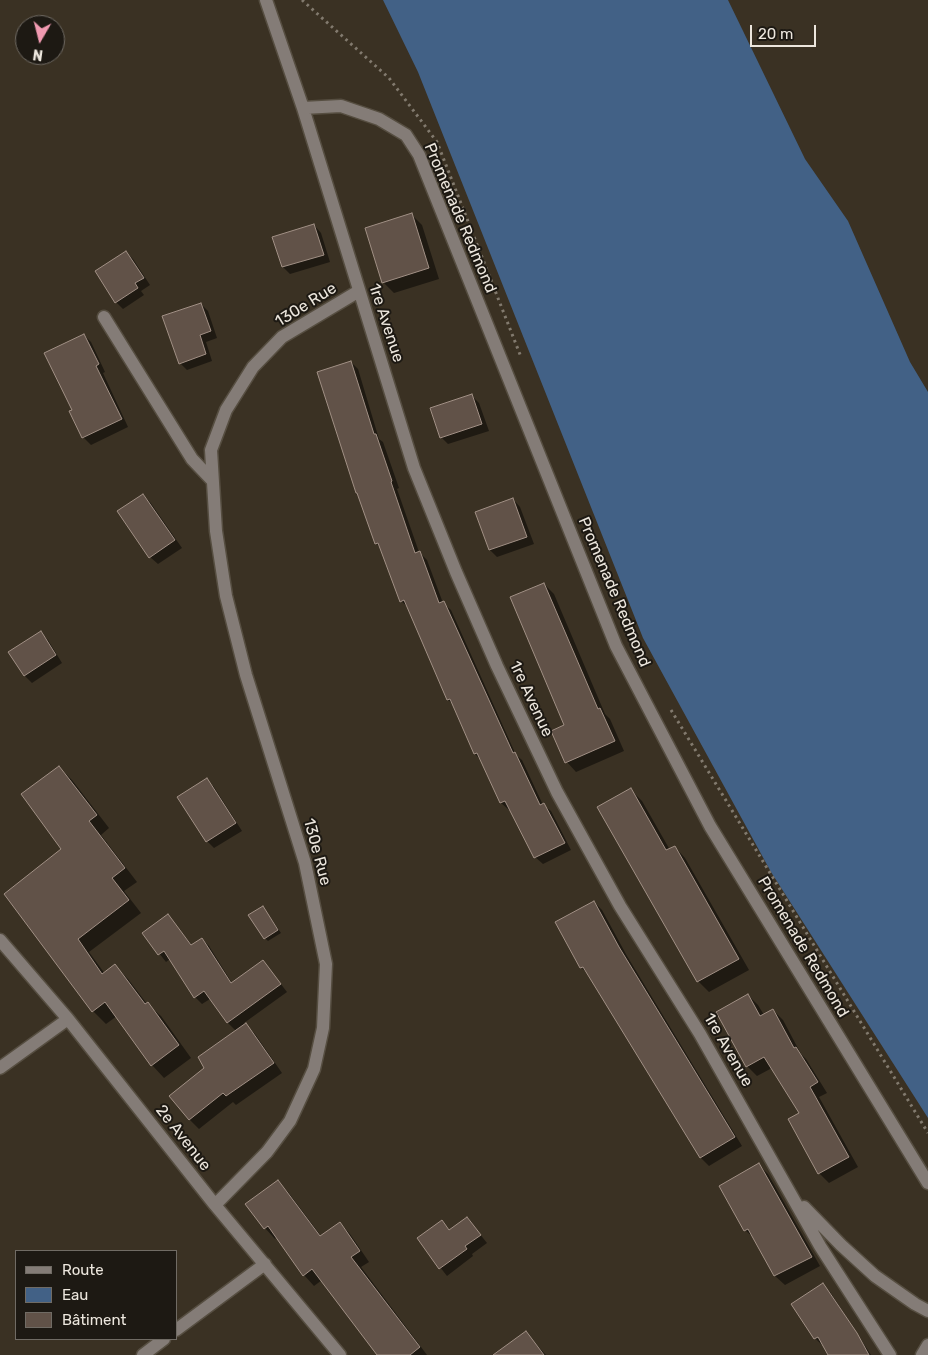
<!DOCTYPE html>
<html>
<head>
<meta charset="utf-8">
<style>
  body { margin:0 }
  #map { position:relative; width:928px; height:1355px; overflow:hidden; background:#3a3123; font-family:Rubik,sans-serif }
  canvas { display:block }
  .legend { position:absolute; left:15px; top:1250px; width:162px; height:90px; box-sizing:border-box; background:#1d1913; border:1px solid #706b64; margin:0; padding:6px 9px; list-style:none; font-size:15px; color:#ece6dd }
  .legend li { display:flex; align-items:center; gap:10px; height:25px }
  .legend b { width:25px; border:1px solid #706b64 }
  .north { position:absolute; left:15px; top:15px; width:50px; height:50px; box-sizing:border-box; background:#1d1913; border:1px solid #706b64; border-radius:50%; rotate:188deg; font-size:14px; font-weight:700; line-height:20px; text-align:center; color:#ece6dd }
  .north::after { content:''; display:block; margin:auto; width:18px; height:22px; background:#f19ab1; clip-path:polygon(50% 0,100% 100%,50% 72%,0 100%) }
  .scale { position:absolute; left:750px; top:25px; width:66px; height:22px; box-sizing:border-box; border:2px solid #ece6dd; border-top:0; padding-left:6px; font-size:15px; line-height:18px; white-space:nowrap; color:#ece6dd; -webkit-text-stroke:4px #1d1913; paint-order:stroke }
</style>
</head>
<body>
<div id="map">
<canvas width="928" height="1355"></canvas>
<ul class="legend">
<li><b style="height:6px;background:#847c77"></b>Route</li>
<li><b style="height:14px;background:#426186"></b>Eau</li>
<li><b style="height:14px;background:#615248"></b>Bâtiment</li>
</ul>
<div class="north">N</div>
<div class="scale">20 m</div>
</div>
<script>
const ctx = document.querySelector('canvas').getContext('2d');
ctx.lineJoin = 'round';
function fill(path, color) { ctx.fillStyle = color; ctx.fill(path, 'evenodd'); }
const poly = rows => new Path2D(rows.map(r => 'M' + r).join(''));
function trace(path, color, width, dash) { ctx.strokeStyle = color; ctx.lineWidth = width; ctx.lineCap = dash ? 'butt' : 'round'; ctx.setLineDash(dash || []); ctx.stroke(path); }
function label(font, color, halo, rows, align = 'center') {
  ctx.font = font + ' Rubik,sans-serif'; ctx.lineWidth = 4; ctx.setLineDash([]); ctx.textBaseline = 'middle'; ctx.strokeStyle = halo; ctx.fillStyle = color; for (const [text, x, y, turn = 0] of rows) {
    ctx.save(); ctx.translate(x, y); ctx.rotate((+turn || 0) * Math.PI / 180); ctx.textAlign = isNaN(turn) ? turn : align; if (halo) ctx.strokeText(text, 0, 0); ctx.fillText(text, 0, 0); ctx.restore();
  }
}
fill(poly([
  [383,0,728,0,805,159,848,221,910,362,928,392,928,1118,771,872,643,638,418,72]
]), '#426186');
fill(poly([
  [411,214,422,225,439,279,394,293,383,282],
  [314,225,321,233,330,262,290,274,283,267,274,238],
  [126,252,133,259,150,285,141,291,144,295,123,309,116,302],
  [201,304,208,311,217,338,206,342,212,361,187,370,180,363],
  [84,335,91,342,105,372,103,373,128,427,91,445,83,437,71,411,73,410],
  [351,362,358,369,379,439,383,442,399,488,397,489,419,552,427,560,443,603,451,610,516,755,522,760,543,805,551,811,571,850,543,864,535,857,511,809,509,810,501,803,482,761,475,754,453,704,448,700,409,608,401,601,382,549,376,543],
  [472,396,479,403,489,431,448,444,441,437],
  [143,495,150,502,182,548,158,564,150,557,119,511],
  [513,499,520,507,534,544,497,557,490,550,477,513],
  [544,584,554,594,605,714,610,719,624,751,576,772,567,762,552,731,566,725],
  [41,633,48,640,62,663,32,683,25,676],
  [59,767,72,780,109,828,101,835,137,882,124,891,141,913,89,952,105,974,115,966,128,979,147,1004,161,1016,191,1058,164,1078,152,1065,117,1016,106,1024,93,1011,6,894,63,849],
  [206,779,214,787,242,831,214,848,207,841],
  [631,790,642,801,670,850,675,847,685,858,749,970,709,992,698,981,599,808],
  [594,902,602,910,627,956,742,1146,709,1166,701,1158,590,976,581,967],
  [263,907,281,933,268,941,265,938],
  [168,916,192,945,202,939,209,946,232,983,263,961,287,992,244,1023,255,1034,282,1073,236,1105,233,1102,199,1129,189,1119,206,1069,236,1031,228,1023,210,999,202,1004,195,997,170,959,166,962,144,934],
  [748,995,758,1005,764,1015,773,1010,783,1020,801,1054,806,1059,827,1093,819,1097,858,1167,829,1183,819,1173,801,1113,772,1068,757,1076,747,1066],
  [759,1165,768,1174,820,1266,785,1285,775,1276,755,1239,745,1230],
  [278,1182,288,1192,321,1236,340,1223,350,1234,369,1262,361,1267,427,1355,379,1355,322,1280,314,1286,304,1275,277,1237,275,1239,265,1228,247,1204],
  [467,1218,487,1243,472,1254,473,1256,447,1276,418,1239,442,1222,450,1231],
  [822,1285,830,1292,871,1355,830,1355,824,1344,822,1345,815,1338],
  [525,1332,546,1355,495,1355]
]), '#0007');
const building = poly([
  [412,213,429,268,382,283,365,228,412,213],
  [314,224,324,255,282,267,272,237,314,224],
  [126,251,144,278,135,283,138,288,115,303,95,271,126,251],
  [201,303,211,331,200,335,206,354,179,364,162,316,201,303],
  [84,334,99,364,96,366,122,419,82,438,69,411,72,410,44,353,84,334],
  [351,361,374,434,376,434,392,481,391,482,415,553,420,551,439,603,444,601,513,753,515,752,540,805,544,803,565,843,534,858,505,801,500,803,477,753,474,754,450,699,447,700,404,600,400,602,378,543,375,544,357,493,356,493,317,372,351,361],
  [472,394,482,424,440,438,430,408,472,394],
  [143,494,175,540,149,558,117,511,143,494],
  [513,498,527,537,489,550,475,512,513,498],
  [544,583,598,709,600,708,615,741,565,763,551,731,564,725,510,597,544,583],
  [41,631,56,655,24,676,8,652,41,631],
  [59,766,97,815,89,821,125,868,112,878,129,900,78,939,102,974,115,964,145,1004,148,1002,179,1045,151,1066,105,1002,92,1012,4,894,61,849,21,794,59,766],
  [207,778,236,823,206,842,177,797,207,778],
  [631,788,666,850,675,846,739,959,697,982,597,807,631,788],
  [594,901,619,947,735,1137,700,1158,583,967,580,968,555,922,594,901],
  [263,906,278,930,264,939,248,915,263,906],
  [168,914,191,945,202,938,231,983,263,960,281,984,227,1023,204,991,194,998,164,951,158,955,142,933,168,914],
  [748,994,760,1016,773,1009,794,1048,796,1047,818,1082,810,1087,849,1157,818,1174,788,1119,799,1113,764,1057,746,1067,716,1012,748,994],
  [246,1023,274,1063,226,1096,223,1093,189,1120,169,1096,204,1068,198,1057,246,1023],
  [759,1163,812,1257,774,1276,748,1229,744,1231,719,1186,759,1163],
  [278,1180,320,1236,340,1222,360,1251,351,1257,420,1347,410,1355,377,1355,312,1269,303,1276,268,1226,264,1229,245,1204,278,1180],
  [467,1217,481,1235,465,1246,467,1249,439,1269,417,1238,442,1220,449,1230,467,1217],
  [823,1283,857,1333,869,1355,828,1355,818,1337,814,1339,791,1304,823,1283],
  [526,1331,544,1355,493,1355,526,1331]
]);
fill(building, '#615248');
trace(building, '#a19085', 1);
const minor = poly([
  [266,0,303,108,414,468,456,572,497,666,557,792,620,906,700,1034,820,1246,890,1355],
  [303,108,341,106,379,119,406,135,419,155,616,646,710,826,928,1183],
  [104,317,192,459,212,480],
  [0,940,68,1019,215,1205,340,1355],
  [0,1068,68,1019],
  [215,1205,267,1152,290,1121,314,1069,323,1028,326,964,305,863,246,675,226,596,216,531,211,450,226,410,253,367,282,337,359,291],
  [804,1207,841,1245,875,1276,915,1304,928,1311],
  [176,1330,265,1264],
  [143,1355,164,1339],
  [922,1355,928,1345]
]);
trace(minor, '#564e41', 15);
trace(poly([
  [302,0,389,78,437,142,521,357],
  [631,632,638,647],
  [671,710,928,1133]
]), '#827a6e', 3, [2.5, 4]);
trace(minor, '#847c77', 12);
label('16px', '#ece6dd', '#1d1913', [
  ["Promenade Redmond",460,218,67],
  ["130e Rue",306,305,-32],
  ["1re Avenue",386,323,72],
  ["Promenade Redmond",614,592,67],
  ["1re Avenue",531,699,65],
  ["130e Rue",317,852,75],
  ["Promenade Redmond",803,947,59],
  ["1re Avenue",728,1050,60],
  ["2e Avenue",183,1138,52]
]);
</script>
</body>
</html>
